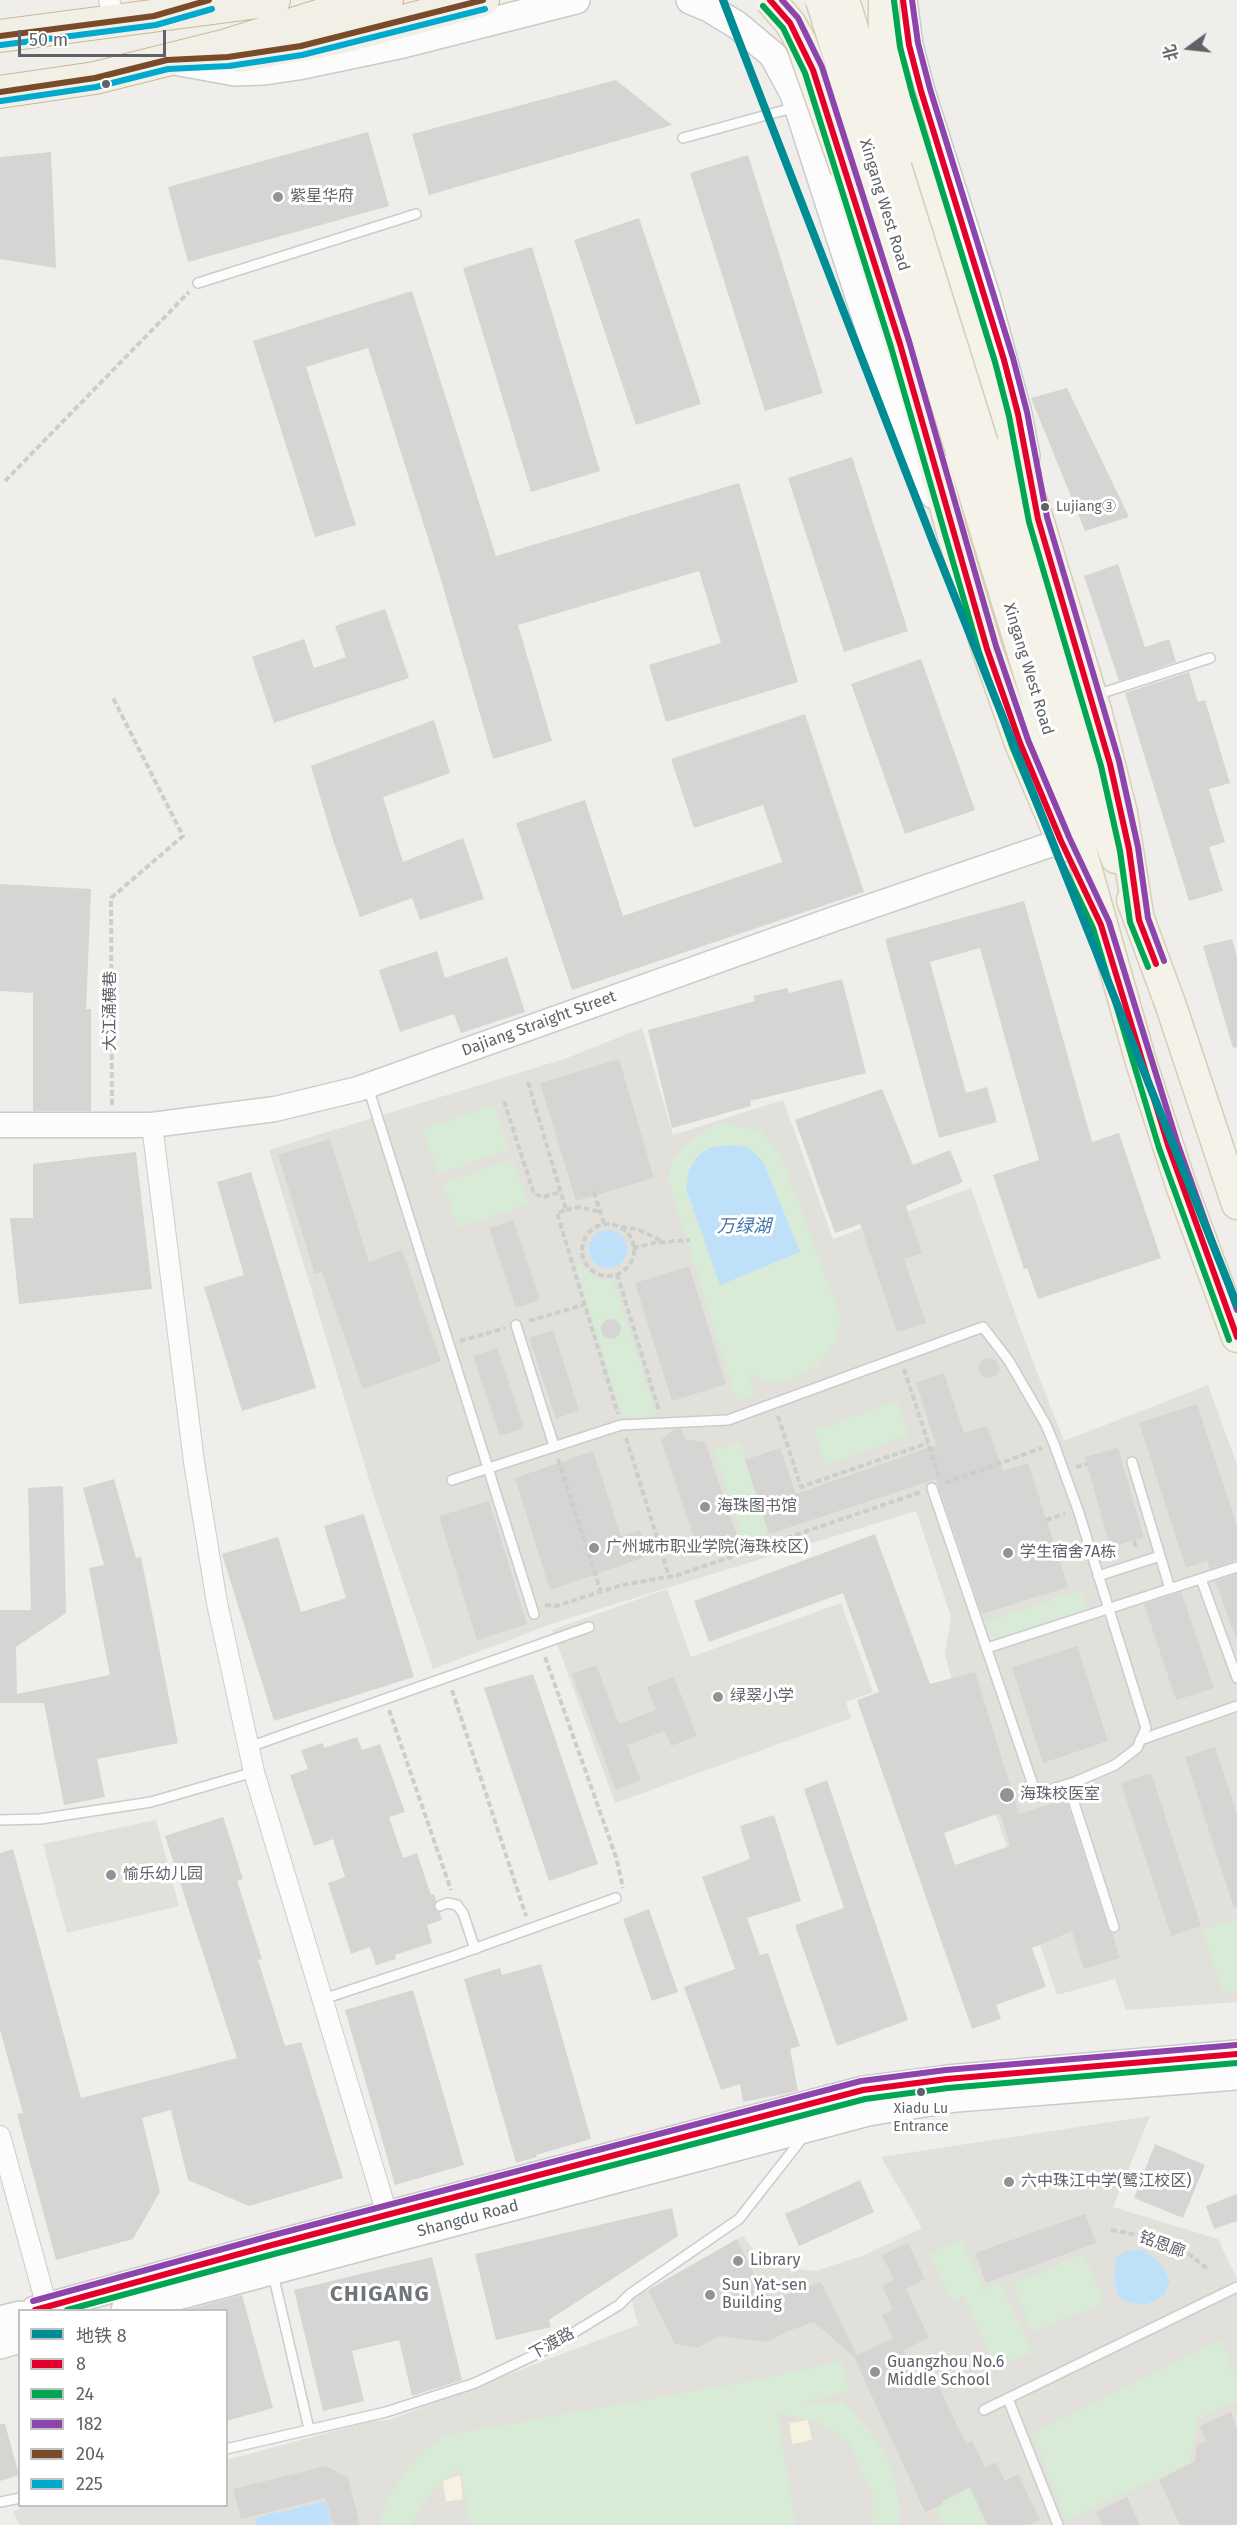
<!DOCTYPE html>
<html>
<head>
<meta charset="utf-8">
<style>
  body { margin:0 }
  #map { position:relative; width:1237px; height:2525px; overflow:hidden; background:#efeeea; font-family:"Fira Sans","Noto Sans SC",sans-serif }
  canvas { display:block }
  .legend { position:absolute; left:18px; top:2309px; width:210px; height:198px; box-sizing:border-box; background:#fff; border:2px solid #bfc1c3; margin:0; padding:8px 10px; list-style:none; font-size:18px; color:#5f6368 }
  .legend li { display:flex; align-items:center; gap:12px; height:30px }
  .legend b { width:30px; border:2px solid #bfc1c3 }
  .north { position:absolute; left:1159px; top:18px; width:60px; height:60px; -webkit-text-stroke:4px #fff; paint-order:stroke; rotate:255deg; font-size:16px; font-weight:700; line-height:24px; text-align:center; color:#5f6368 }
  .north::after { content:''; display:block; margin:auto; width:21px; height:27px; background:#5f6368; clip-path:polygon(50% 0,100% 100%,50% 72%,0 100%) }
  .scale { position:absolute; left:18px; top:30px; width:148px; height:27px; box-sizing:border-box; border:3px solid #5f6368; border-top:0; padding-left:8px; font-size:18px; line-height:21px; white-space:nowrap; color:#5f6368; -webkit-text-stroke:4px #fff; paint-order:stroke }
</style>
</head>
<body>
<div id="map">
<canvas width="1237" height="2525"></canvas>
<ul class="legend">
<li><b style="height:8px;background:#008c95"></b>地铁 8</li>
<li><b style="height:8px;background:#e4002b"></b>8</li>
<li><b style="height:8px;background:#00a651"></b>24</li>
<li><b style="height:8px;background:#8e44ad"></b>182</li>
<li><b style="height:8px;background:#7a4b2a"></b>204</li>
<li><b style="height:8px;background:#00a9ce"></b>225</li>
</ul>
<div class="north">北</div>
<div class="scale">50 m</div>
</div>
<script>
const ctx = document.querySelector('canvas').getContext('2d');
ctx.lineJoin = 'round';
function fill(path, color) { ctx.fillStyle = color; ctx.fill(path, 'evenodd'); }
const poly = rows => new Path2D(rows.map(r => 'M' + r).join(''));
function trace(path, color, width, dash) { ctx.strokeStyle = color; ctx.lineWidth = width; ctx.lineCap = dash ? 'butt' : 'round'; ctx.setLineDash(dash || []); ctx.stroke(path); }
function label(font, color, halo, rows, align = 'center') {
  ctx.font = font + ' "Fira Sans","Noto Sans SC",sans-serif'; ctx.lineWidth = 6; ctx.setLineDash([]); ctx.textBaseline = 'middle'; ctx.strokeStyle = halo; ctx.fillStyle = color; for (const [text, x, y, turn = 0] of rows) {
    ctx.save(); ctx.translate(x, y); ctx.rotate((+turn || 0) * Math.PI / 180); ctx.textAlign = isNaN(turn) ? turn : align; if (halo) ctx.strokeText(text, 0, 0); ctx.fillText(text, 0, 0); ctx.restore();
  }
}
fill(poly([
  [642,1028,673,1135,783,1100,833,1239,971,1188,1023,1336,1064,1441,1208,1385,1237,1465,1237,2002,1126,2010,1115,1979,1057,1995,957,1700,945,1654,951,1617,916,1511,554,1623,433,1669,374,1496,269,1150,567,1058],
  [667,1589,691,1657,841,1603,873,1692,846,1702,851,1718,615,1803,552,1630],
  [156,1820,179,1906,67,1933,43,1844],
  [1150,2116,1113,2207,1218,2239,1237,2279,1237,2525,19,2525,13,2512,24,2506,226,2506,227,2460,371,2421,389,2420,638,2325,630,2294,648,2290,743,2236,756,2253,799,2269,815,2271,862,2256,922,2228,881,2157]
]), '#e2e0da');
fill(poly([
  [494,1105,509,1150,438,1174,423,1129],
  [720,1123,762,1131,782,1158,841,1318,835,1341,817,1367,796,1377,773,1383,749,1374,755,1396,736,1401,669,1182,671,1161,697,1135],
  [513,1159,528,1204,458,1228,443,1183],
  [580,1264,587,1272,600,1280,613,1280,657,1418,623,1417,575,1266],
  [897,1401,909,1435,826,1465,814,1431],
  [740,1442,769,1534,744,1542,714,1450],
  [1081,1590,1088,1610,992,1642,985,1622],
  [1237,1919,1237,1990,1224,1994,1202,1930],
  [961,2240,984,2289,1000,2282,1032,2352,997,2368,964,2296,952,2301,930,2254],
  [1084,2254,1104,2303,1032,2332,1013,2284],
  [1220,2340,1237,2380,1237,2404,1236,2402,1196,2420,1196,2436,1188,2464,1067,2520,1031,2433],
  [841,2361,850,2391,800,2404,843,2402,871,2432,884,2453,895,2480,900,2510,899,2525,872,2525,873,2495,850,2444,821,2423,777,2412,796,2525,470,2525,460,2468,433,2489,415,2517,412,2525,379,2525,386,2501,412,2462,443,2436,767,2378],
  [970,2487,979,2506,994,2525,943,2525,935,2508,942,2504,935,2488,960,2492]
]), '#d8ebd6');
fill(poly([
  [808,2420,812,2440,792,2444,789,2423],
  [460,2475,463,2499,446,2502,443,2481]
]), '#f6f1e1');
fill(poly([
  [729,1145,747,1147,763,1161,800,1252,720,1285,686,1188,689,1170,699,1155,709,1148],
  '589 1249a19 19 0 1 1 38 0a19 19 0 1 1-38 0Z',
  [1145,2250,1163,2267,1170,2281,1164,2296,1147,2304,1130,2303,1119,2299,1114,2278,1116,2258,1126,2251],
  [326,2501,331,2525,256,2525,254,2518]
]), '#bfe0f9');
fill(poly([
  [616,80,672,125,429,195,412,134],
  [368,132,389,206,188,262,168,187],
  [51,152,56,268,0,259,0,157],
  [748,155,823,393,765,411,690,173],
  [639,218,701,404,636,425,574,240],
  [532,247,600,471,531,492,463,268],
  [412,291,496,556,739,483,798,682,666,722,649,665,721,643,699,571,518,625,552,741,493,759,439,573,368,348,306,367,356,525,315,537,253,341],
  [1067,388,1129,517,1085,531,1031,398],
  [852,457,908,631,844,652,788,478],
  [1118,564,1145,647,1169,639,1176,662,1119,681,1084,576],
  [385,609,409,678,274,723,252,657,304,639,314,668,346,657,335,626],
  [921,659,975,810,905,834,851,684],
  [1189,672,1198,702,1205,700,1230,783,1209,789,1225,842,1209,847,1223,891,1189,901,1125,693],
  [805,714,864,892,572,990,516,823,585,800,623,916,782,862,763,805,694,828,671,759],
  [434,720,450,773,383,797,403,862,463,838,484,899,420,920,412,898,360,917,333,840,311,766],
  [0,884,91,889,86,1009,91,1009,91,1111,33,1111,33,993,0,991],
  [1024,901,1092,1142,1119,1133,1161,1258,1038,1299,1027,1268,1024,1269,993,1175,1039,1160,980,948,930,962,966,1093,987,1087,997,1122,939,1138,885,939],
  [1232,939,1237,957,1237,1047,1233,1048,1203,946],
  [437,951,445,978,507,957,525,1012,461,1033,454,1014,400,1032,379,970],
  [842,979,866,1073,750,1101,751,1106,672,1128,648,1030,755,1001,753,996,787,988,789,993],
  [619,1059,654,1178,576,1201,540,1083],
  [882,1089,913,1165,950,1150,963,1182,906,1206,922,1253,904,1259,926,1323,897,1332,860,1224,835,1233,795,1120],
  [330,1139,369,1262,402,1250,441,1361,363,1389,322,1272,315,1274,278,1155],
  [136,1152,152,1289,19,1304,10,1218,33,1218,33,1164],
  [251,1172,316,1388,242,1411,204,1287,244,1275,217,1182],
  [513,1220,540,1300,516,1308,489,1228],
  [689,1266,726,1384,672,1401,635,1283],
  '601 1329a10 10 0 1 1 20 0a10 10 0 1 1-20 0Z',
  [553,1330,579,1410,556,1419,529,1338],
  [497,1348,524,1428,500,1436,473,1356],
  '979 1368a10 10 0 1 1 20 0a10 10 0 1 1-20 0Z',
  [944,1373,964,1433,987,1426,1003,1471,1028,1463,1068,1587,982,1614,936,1479,769,1534,745,1460,780,1448,796,1494,936,1445,916,1383],
  [1197,1404,1237,1526,1237,1560,1210,1569,1207,1561,1186,1568,1139,1423],
  [675,1429,681,1429,685,1439,705,1442,737,1536,698,1549,661,1440],
  [1118,1448,1144,1538,1110,1547,1085,1457],
  [593,1451,621,1536,640,1530,648,1556,550,1590,515,1478],
  [114,1479,136,1558,141,1557,178,1743,97,1759,105,1797,64,1805,44,1703,0,1703,0,1610,31,1610,28,1488,63,1486,66,1613,16,1647,17,1694,110,1675,89,1568,104,1565,83,1488],
  [489,1501,527,1624,477,1640,439,1516],
  [364,1514,414,1677,274,1721,222,1554,278,1537,301,1612,346,1598,324,1526],
  [875,1534,930,1684,975,1672,1019,1814,1066,1799,1108,1929,1112,1933,1120,1958,1084,1969,1072,1931,1032,1948,1046,1987,996,2005,1001,2019,972,2029,857,1700,879,1692,843,1593,709,1642,694,1601],
  [1000,1813,1010,1846,955,1865,944,1833],
  [1237,1574,1237,1636,1235,1636,1215,1581],
  [1181,1592,1214,1688,1176,1700,1144,1604],
  [1077,1646,1108,1741,1043,1763,1012,1667],
  [596,1665,619,1724,656,1710,647,1687,674,1677,697,1736,671,1746,665,1731,627,1745,641,1780,616,1790,572,1674],
  [533,1674,598,1864,549,1881,484,1688],
  [357,1737,362,1750,380,1744,405,1812,389,1817,403,1858,417,1853,431,1895,434,1894,436,1901,434,1908,440,1913,442,1920,427,1925,432,1943,395,1955,396,1959,376,1965,370,1947,351,1954,328,1883,345,1877,333,1839,314,1846,290,1775,308,1769,301,1750,323,1743,324,1748],
  [1215,1747,1237,1814,1237,1907,1234,1908,1185,1757],
  [1151,1773,1201,1926,1171,1936,1121,1783],
  [827,1780,908,2020,837,2046,795,1925,844,1908,804,1789],
  [774,1815,801,1901,747,1918,760,1955,768,1953,800,2046,790,2049,798,2091,743,2102,740,2084,721,2090,684,1987,735,1969,702,1877,750,1859,740,1826],
  [223,1817,243,1879,237,1881,262,1959,258,1960,285,2046,301,2042,343,2178,249,2206,188,2180,171,2110,142,2118,160,2192,133,2239,56,2260,17,2114,23,2113,0,2030,0,1853,13,1849,81,2098,237,2058,165,1836],
  [649,1909,678,1992,652,2001,623,1919],
  [541,1964,591,2139,536,2155,537,2157,516,2163,464,1979,500,1968,502,1975],
  [413,1990,464,2165,395,2185,345,2010],
  [1155,2144,1205,2165,1183,2218,1134,2198],
  [860,2180,874,2212,799,2246,785,2214],
  [1237,2194,1237,2221,1214,2229,1206,2206],
  [672,2208,678,2236,549,2320,551,2327,496,2340,475,2254],
  [1085,2214,1096,2243,986,2283,975,2253],
  [737,2239,763,2293,777,2298,821,2282,857,2355,893,2338,882,2315,893,2310,882,2286,894,2280,882,2255,908,2243,925,2279,906,2289,929,2338,903,2350,922,2390,937,2383,966,2444,972,2441,985,2467,996,2462,1005,2481,1018,2474,1040,2520,1029,2525,987,2525,970,2487,941,2502,942,2505,925,2512,854,2357,814,2322,788,2331,767,2342,720,2336,697,2348,675,2344,648,2290],
  [432,2257,462,2380,412,2396,399,2340,352,2351,364,2401,323,2411,294,2290],
  [242,2295,273,2408,226,2421,226,2310,189,2309],
  [1231,2412,1237,2429,1237,2525,1180,2525,1159,2480,1195,2461,1197,2445,1206,2442,1200,2426],
  [0,2424,5,2424,19,2475,0,2481],
  [326,2466,348,2478,360,2525,333,2525,326,2498,241,2519,233,2489],
  [1127,2497,1140,2525,1102,2525,1096,2512]
]), '#d6d5d3');
const service = poly([
  [683,138,796,107],
  [198,283,416,214],
  [1096,695,1210,658],
  [368,1087,534,1614],
  [516,1325,554,1446],
  [1132,1462,1170,1589],
  [452,1480,621,1425,728,1420,983,1327,1009,1361,1046,1425,1054,1444,1078,1510,1146,1728,1137,1748,1115,1765,1075,1782,1036,1794,932,1488],
  [1098,1576,1160,1556],
  [1201,1579,1237,1678],
  [987,1648,1237,1567],
  [1140,1740,1237,1706],
  [249,1747,589,1627],
  [1068,1784,1114,1927],
  [0,1820,40,1819,151,1802,254,1772],
  [440,1906,447,1903,457,1905,463,1913,475,1949],
  [323,1999,451,1957,616,1898],
  [273,2274,309,2429],
  [1008,2399,1058,2525],
  [984,2410,1237,2287],
  [226,2449,386,2412,475,2383,545,2350,619,2305,630,2294,739,2219,804,2136],
  [0,2502,20,2498]
]);
const minor = poly([
  [109,0,115,21],
  [152,1125,194,1462,217,1603,254,1772,387,2214],
  [0,2136,47,2307]
]);
const tertiary = poly([
  [0,1125,152,1125,275,1109,358,1089,834,919,1061,841]
]);
const secondary = poly([
  [690,0,709,8,737,25,773,55,794,94,892,398,914,453,934,495],
  [903,0,909,45,921,91,987,299,1018,414,1026,456],
  [169,60,235,72,264,71,298,66,403,44,576,0],
  [35,2310,272,2245,863,2090,947,2079,1237,2054],
  [125,2310,868,2112,956,2098,1237,2076],
  [0,2320,20,2315],
  [0,2345,20,2339]
]);
const primary = poly([
  [916,148,995,399,1038,519,1097,714,1122,813,1139,920],
  [846,170,917,399,951,529,987,649,1020,743,1064,846],
  [983,444,1086,774,1116,858],
  [961,451,1064,789,1141,1062,1181,1185,1237,1337],
  [1132,900,1171,1006,1237,1204]
]);
const trunk = poly([
  [0,36,274,0],
  [240,56,343,37,483,0],
  [0,92,95,78,227,45,318,16,387,0]
]);
trace(service, '#cbcccc', 12);
trace(minor, '#cbcccc', 22);
trace(tertiary, '#cbcccc', 27);
trace(secondary, '#cacacb', 30);
trace(primary, '#d7ceb8', 33);
trace(trunk, '#c8b996', 34);
trace(poly([
  [5,481,189,292],
  [528,1082,566,1210,557,1213,618,1414],
  [504,1101,534,1194,544,1197,560,1192],
  [112,1105,111,898,183,836,113,698],
  [594,1192,604,1224],
  [566,1210,579,1207,600,1212],
  '582 1250a26 26 0 1 1 52 0a26 26 0 1 1-52 0Z',
  [621,1227,637,1229,662,1241],
  [633,1248,653,1243,690,1240],
  [617,1274,659,1411],
  [529,1321,583,1305],
  [460,1341,505,1328],
  [904,1369,939,1476],
  [778,1416,801,1487,928,1443],
  [626,1438,669,1576],
  [558,1459,601,1592],
  [1076,1467,1087,1464],
  [945,1483,1042,1448],
  [1046,1520,1065,1514],
  [1134,1541,1137,1550],
  [545,1605,556,1606,622,1585,678,1575,921,1492],
  [545,1657,616,1857,623,1888],
  [452,1690,526,1916],
  [389,1710,451,1890],
  [1111,2230,1143,2236,1169,2244,1190,2255,1209,2270]
]), '#cacfcc', 4, [6, 3]);
trace(service, '#fdfcfc', 9);
trace(minor, '#fdfcfc', 20);
trace(tertiary, '#fdfcfc', 24);
trace(secondary, '#fdfcfc', 27);
trace(primary, '#f4f2e9', 30);
trace(trunk, '#f2f0e6', 32);
const primaryBridge = poly([
  [770,0,790,23,801,42,846,170],
  [821,0,961,451],
  [844,0,983,444],
  [884,0,884,32,889,59,916,148]
]);
trace(primaryBridge, '#d7ceb8', 33, []);
trace(primaryBridge, '#f4f2e9', 30);
trace(poly([
  [770,0,790,23,813,70,900,344,987,649,1020,743,1061,841,1101,925,1168,1145,1237,1337],
  [903,0,909,45,921,91,1004,360,1018,414,1038,519,1110,764,1129,849,1139,920,1156,964],
  [35,2310,272,2245,863,2090,947,2079,1237,2054]
]), '#e4002b', 6);
trace(poly([
  [894,1,900,47,912,93,995,362,1009,416,1029,522,1101,766,1120,851,1130,922,1148,967],
  [763,6,783,28,805,73,891,347,979,652,1012,746,1053,844,1093,928,1159,1148,1229,1340],
  [67,2310,274,2254,865,2099,948,2088,1237,2063]
]), '#00a651', 6);
trace(poly([
  [782,0,798,18,822,67,909,341,996,646,1028,740,1069,837,1109,922,1177,1142,1237,1310],
  [912,0,918,43,930,89,1013,358,1027,412,1047,517,1119,761,1138,847,1148,918,1164,961],
  [33,2301,270,2236,861,2081,946,2070,1236,2045]
]), '#8e44ad', 6);
trace(poly([
  [0,36,154,16,209,0],
  [0,92,95,78,167,60,228,57,301,46,483,0]
]), '#7a4b2a', 6);
trace(poly([
  [1,45,156,25,212,9],
  [1,101,96,87,168,69,229,66,302,55,485,9]
]), '#00a9ce', 6);
trace(poly([
  [723,0,933,542,1237,1305]
]), '#008c95', 8);
for (const [x, y, r, color] of [
  [106,84,5,"#5f6368"],
  [278,197,6,"#919496"],
  [1045,507,5,"#5f6368"],
  [705,1507,6,"#919496"],
  [594,1548,6,"#919496"],
  [1008,1553,6,"#919496"],
  [718,1697,6,"#919496"],
  [1007,1795,8,"#919496"],
  [111,1875,6,"#919496"],
  [921,2092,5,"#5f6368"],
  [1009,2182,6,"#919496"],
  [738,2261,6,"#919496"],
  [710,2295,6,"#919496"],
  [875,2372,6,"#919496"]
]) { const dot = new Path2D(); dot.arc(x, y, r, 0, 2 * Math.PI); ctx.fillStyle = color; ctx.fill(dot); trace(dot, '#fff', 2); }
label('14px', '#5f6368', '#fff', [
  ["Lujiang③",1056,507],
  ["Xiadu Lu",921,2109,"center"],
  ["Entrance",921,2127,"center"]
], 'left');
label('16px', '#5f6368', '#fff', [
  ["紫星华府",290,197],
  ["海珠图书馆",717,1507],
  ["广州城市职业学院(海珠校区)",606,1548],
  ["学生宿舍7A栋",1020,1553],
  ["绿翠小学",730,1697],
  ["海珠校医室",1020,1795],
  ["愉乐幼儿园",123,1875],
  ["六中珠江中学(鹭江校区)",1021,2182],
  ["Library",750,2261],
  ["Sun Yat-sen",722,2286],
  ["Building",722,2304],
  ["Guangzhou No.6",887,2363],
  ["Middle School",887,2381]
], 'left');
label('16px', '#5f6368', '#fff', [
  ["Xingang West Road",884,205,73],
  ["Xingang West Road",1028,669,73],
  ["大江涌横巷",111,1011,-90],
  ["Dajiang Straight Street",539,1024,-20],
  ["Shangdu Road",468,2219,-15],
  ["铭恩廊",1162,2245,20],
  ["下渡路",552,2344,-29]
]);
label('italic 18px', '#4174aa', '#fff', [
  ["万绿湖",744,1227]
]);
ctx.letterSpacing = '1.5px';
label('bold 22px', '#70757a', '#fff', [
  ["CHIGANG",380,2295]
]);
ctx.letterSpacing = '0px';
</script>
</body>
</html>
